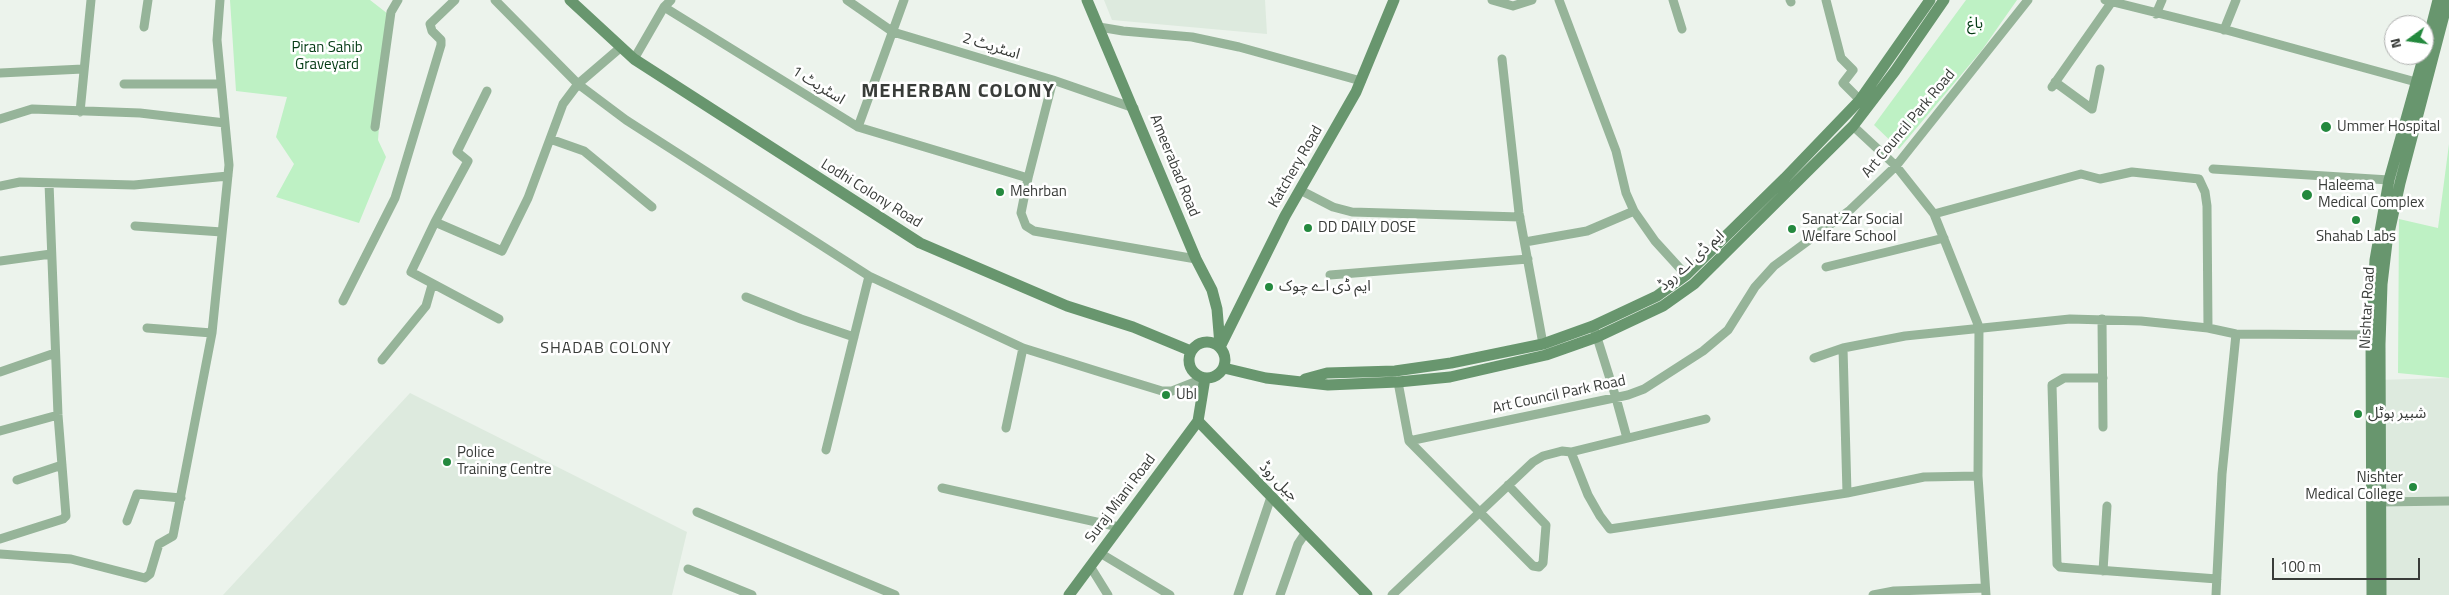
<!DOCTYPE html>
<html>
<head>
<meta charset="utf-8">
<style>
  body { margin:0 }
  #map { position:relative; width:2449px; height:595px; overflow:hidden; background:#ecf3ec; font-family:"Titillium Web",sans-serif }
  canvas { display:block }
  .north { position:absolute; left:2384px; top:15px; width:50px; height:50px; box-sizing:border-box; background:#fff; border:1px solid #b0b1b0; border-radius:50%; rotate:256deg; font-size:14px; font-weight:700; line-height:20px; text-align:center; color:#393c39 }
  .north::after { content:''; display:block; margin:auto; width:18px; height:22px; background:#24893e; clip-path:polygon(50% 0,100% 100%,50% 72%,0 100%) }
  .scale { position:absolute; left:2272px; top:558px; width:148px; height:22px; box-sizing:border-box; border:2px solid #393c39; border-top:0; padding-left:6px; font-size:15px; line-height:18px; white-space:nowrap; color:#393c39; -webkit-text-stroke:4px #fff; paint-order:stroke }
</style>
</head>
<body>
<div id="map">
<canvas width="2449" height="595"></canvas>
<div class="north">N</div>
<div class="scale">100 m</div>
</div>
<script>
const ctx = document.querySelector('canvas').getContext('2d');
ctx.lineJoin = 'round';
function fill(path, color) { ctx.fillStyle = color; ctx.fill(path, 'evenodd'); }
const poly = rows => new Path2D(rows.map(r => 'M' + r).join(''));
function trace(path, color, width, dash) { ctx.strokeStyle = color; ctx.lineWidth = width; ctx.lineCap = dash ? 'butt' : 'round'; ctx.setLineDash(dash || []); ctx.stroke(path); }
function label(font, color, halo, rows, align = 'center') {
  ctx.font = font + ' "Titillium Web","Noto Sans Arabic",sans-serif'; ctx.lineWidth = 5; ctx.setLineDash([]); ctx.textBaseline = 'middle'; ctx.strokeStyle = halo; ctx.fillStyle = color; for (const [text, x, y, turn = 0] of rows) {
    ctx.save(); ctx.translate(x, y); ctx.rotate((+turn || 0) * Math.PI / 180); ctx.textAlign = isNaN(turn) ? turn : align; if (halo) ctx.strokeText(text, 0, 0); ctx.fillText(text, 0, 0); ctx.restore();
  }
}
fill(poly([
  [1104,0,1265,0,1267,34,1112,20],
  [2449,378,2449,595,2376,595,2376,380],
  [410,393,687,532,672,595,223,595]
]), '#ddeade');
fill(poly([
  [230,0,370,0,388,14,378,140,386,157,359,223,276,197,294,164,276,137,287,97,236,91],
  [1966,0,2017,0,1982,50,1899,149,1874,125],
  [2449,144,2449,378,2398,373,2399,219,2438,228]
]), '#bef1c4');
trace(poly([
  [495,0,578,84,626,120,869,276,1023,348,1103,373,1162,391,1172,391,1205,378],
  [847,0,893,32,1053,80,1134,108],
  [1492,0,1513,6,1532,0],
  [1559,0,1616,151,1626,193,1634,211,1655,241,1686,275],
  [1673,0,1682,29],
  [1790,0,1791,2],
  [1826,0,1841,58,1853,70,1843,83,1860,100],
  [2105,0,2230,31,2416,82],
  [664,7,858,127,1028,178],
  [2156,14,2162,0],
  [144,27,148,0],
  [1099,27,1123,31,1192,37,1239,47,1361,81],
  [2224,30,2236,0],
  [634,59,664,7,671,0],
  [1502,59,1519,213,1543,344],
  [0,73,83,69],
  [1053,80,1028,178,1021,213,1026,226,1034,231,1196,259],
  [2055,82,2092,109,2100,69],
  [124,84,221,84],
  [2052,87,2111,3],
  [487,91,457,152,468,161,435,222,411,272,499,319],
  [80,112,91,0],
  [0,119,32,109,140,113,225,123],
  [1853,126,1896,166,1934,214,1979,327,1978,476,1986,595],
  [375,127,391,12,398,0],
  [858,127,904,0],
  [550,139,584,151,652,207],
  [2213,169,2389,180],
  [0,186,20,182,134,185,228,176],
  [1300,190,1333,207,1352,212,1520,217],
  [1934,214,2081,174,2100,179,2132,172,2199,179,2205,192,2207,206,2208,328],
  [435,222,502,251,528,198,563,104,578,84,620,48],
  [135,226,222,232],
  [1525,242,1587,231,1634,211],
  [0,261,51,254],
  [1826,267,1944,238],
  [1330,275,1528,259],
  [746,297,801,319,854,337],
  [343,301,395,198,441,45,441,40,432,31,430,24,455,0],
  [2102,319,2103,427],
  [147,328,212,333],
  [1595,331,1616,398,1627,438],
  [1843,348,1847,493],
  [1814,358,1843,348,1905,336,2070,319,2141,321,2208,328,2236,334,2371,335],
  [382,360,426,306,432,285],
  [0,372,55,353],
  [2103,378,2064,378,2052,385,2057,564,2060,567,2071,568,2217,579],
  [1398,382,1409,441,1533,566,1539,567,1543,563,1546,525,1508,485],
  [1006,428,1023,348],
  [0,431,58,415],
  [1409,441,1628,395,1644,389,1703,351,1728,330,1755,287,1774,266,1850,210,1896,166,2028,0],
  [826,450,869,276],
  [1571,452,1706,419],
  [17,480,62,465],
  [942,488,1119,527],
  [2380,502,2449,501],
  [697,512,895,595],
  [127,521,137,494,181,498],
  [0,539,63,519,66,516,58,415,49,183],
  [1100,553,1170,595],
  [0,554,71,559,145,578,150,574,159,544,173,536,212,333,229,165,217,40,220,0],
  [1090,566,1108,595],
  [688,569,752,595],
  [2103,571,2107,506],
  [1238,595,1271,497],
  [1280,595,1298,544,1306,532],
  [1392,595,1533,462,1543,456,1562,451,1571,452,1588,495,1600,516,1610,529,1847,493,1924,477,1978,476],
  [1873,595,1894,591,1985,588],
  [2216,595,2222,474,2236,334]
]), '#96b499', 9);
trace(poly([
  [570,0,634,59,920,243,1067,306,1133,327,1191,351],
  [1087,0,1196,259,1212,290,1217,309,1220,345],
  [2424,55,2438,0],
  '1189 360a18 18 0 1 1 36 0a18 18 0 1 1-36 0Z',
  [1220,347,1285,216,1356,92,1394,0],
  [1224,368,1266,378,1328,385,1398,382,1450,377,1546,355,1597,337,1663,306,1694,284,1853,126,1895,71,1944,0],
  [1205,378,1198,421,1367,595],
  [1305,379,1327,373,1395,371,1451,363,1543,344,1593,326,1657,296,1686,275,1785,178,1860,100,1930,0],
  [1069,595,1198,421],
  [2372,595,2371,335,2375,260,2389,180,2424,55],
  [2381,595,2380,344,2382,284,2387,242,2400,183,2448,0]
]), '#68966e', 11);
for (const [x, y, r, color] of [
  [2326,127,6,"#24893e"],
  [1000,192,5,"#24893e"],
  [2307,195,6,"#24893e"],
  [2356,220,5,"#24893e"],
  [1308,228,5,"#24893e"],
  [1792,229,5,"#24893e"],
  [1269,287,5,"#24893e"],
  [1166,395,5,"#24893e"],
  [2358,414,5,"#24893e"],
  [447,462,5,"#24893e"],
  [2413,487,5,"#24893e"]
]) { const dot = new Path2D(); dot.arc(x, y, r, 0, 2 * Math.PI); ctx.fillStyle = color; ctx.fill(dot); trace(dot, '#fff', 2); }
label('15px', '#043b14', '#fff', [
  ["باغ",1975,24],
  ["Piran Sahib",327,48],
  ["Graveyard",327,65]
]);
label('15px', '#393c39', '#fff', [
  ["اسٹریٹ 2",991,47,17],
  ["اسٹریٹ 1",818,86,32],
  ["Art Council Park Road",1909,124,-50],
  ["Ameerabad Road",1174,166,68],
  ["Katchery Road",1296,167,-60],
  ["Lodhi Colony Road",871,194,32],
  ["ایم ڈی اے روڈ",1692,261,-42],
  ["Nishtar Road",2368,308,-87],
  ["Art Council Park Road",1559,395,-12],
  ["جیل روڈ",1278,482,46],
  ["Suraj Miani Road",1121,499,-53]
]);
label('15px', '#393c39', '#fff', [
  ["Ummer Hospital",2337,127],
  ["Haleema",2318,186],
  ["Medical Complex",2318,203],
  ["Mehrban",1010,192],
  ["Sanat Zar Social",1802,220],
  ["Welfare School",1802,237],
  ["DD DAILY DOSE",1318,228],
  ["Shahab Labs",2356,237,"center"],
  ["ایم ڈی اے چوک",1279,287],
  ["Ubl",1176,395],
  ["شبیر ہوٹل",2368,414],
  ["Police",457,453],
  ["Training Centre",457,470],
  ["Nishter",2403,478,"right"],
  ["Medical College",2403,495,"right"]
], 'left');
ctx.letterSpacing = '1px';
label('16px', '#393c39', '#fff', [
  ["SHADAB COLONY",606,349]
]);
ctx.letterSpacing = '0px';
ctx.letterSpacing = '1px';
label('bold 20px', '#393c39', '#fff', [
  ["MEHERBAN COLONY",958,92]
]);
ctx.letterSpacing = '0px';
</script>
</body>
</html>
